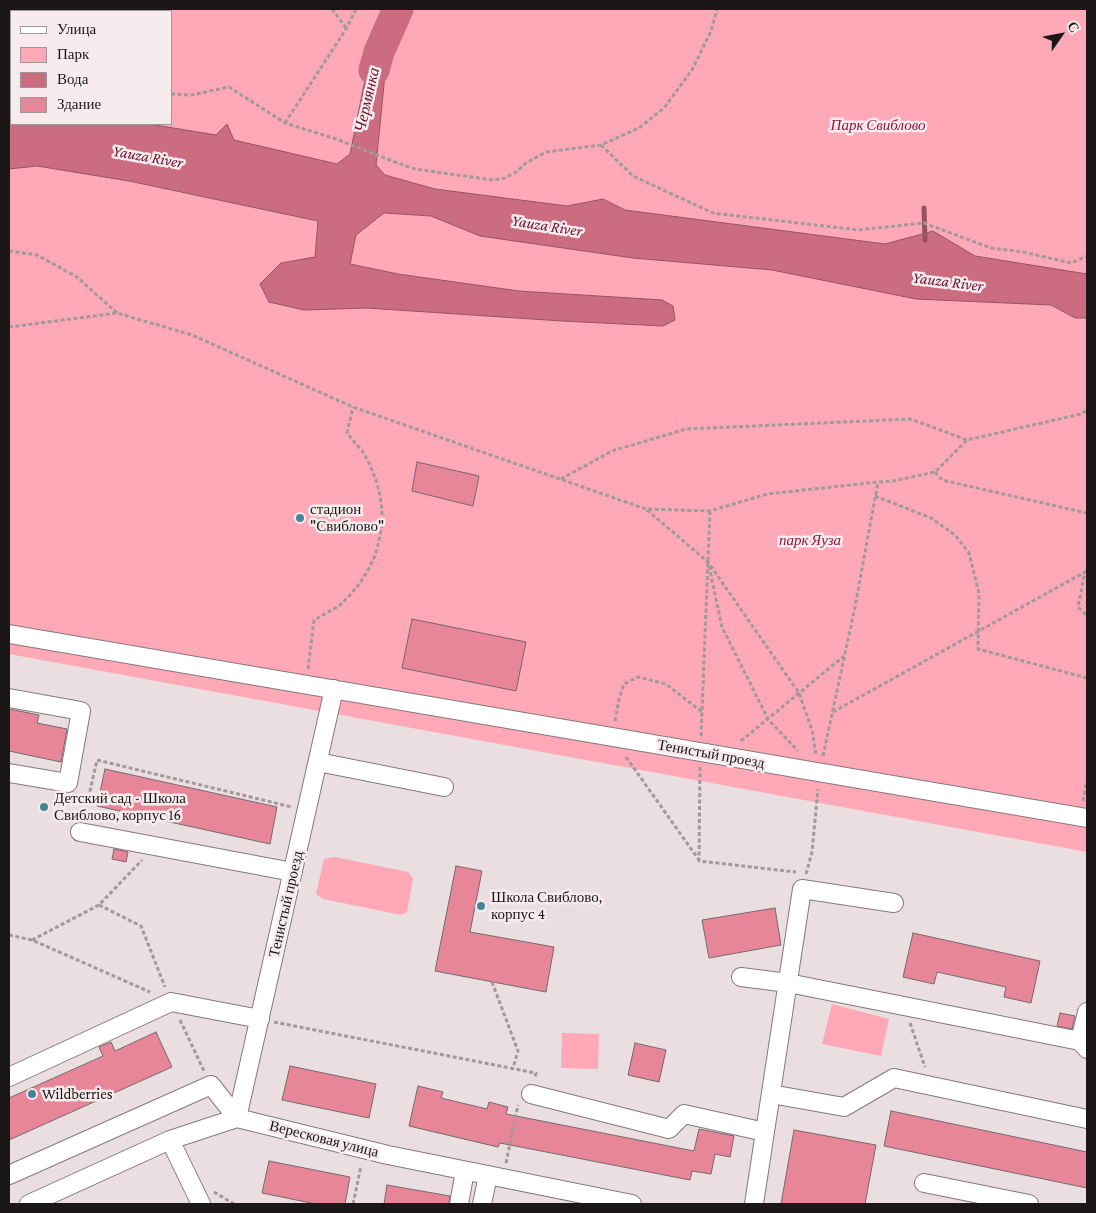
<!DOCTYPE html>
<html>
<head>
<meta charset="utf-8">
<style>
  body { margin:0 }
  #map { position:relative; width:1096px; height:1213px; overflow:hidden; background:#eadee0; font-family:"Crimson Pro",serif }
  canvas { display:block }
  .frame { position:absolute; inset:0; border:10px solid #1b1717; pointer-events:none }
  .legend { position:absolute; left:10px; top:10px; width:162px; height:115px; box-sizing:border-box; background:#f7ebed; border:1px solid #9f9697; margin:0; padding:6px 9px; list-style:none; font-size:15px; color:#1b1717 }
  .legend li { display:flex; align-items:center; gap:10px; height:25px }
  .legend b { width:25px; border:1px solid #9f9697 }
  .north { position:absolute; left:1036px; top:10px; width:50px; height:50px; -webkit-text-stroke:4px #f7ebed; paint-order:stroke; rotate:57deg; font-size:14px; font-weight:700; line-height:20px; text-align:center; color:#1b1717 }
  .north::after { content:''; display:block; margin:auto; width:18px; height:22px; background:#1b1717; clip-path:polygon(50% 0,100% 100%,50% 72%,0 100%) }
</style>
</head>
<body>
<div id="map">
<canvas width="1096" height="1213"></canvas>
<div class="frame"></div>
<ul class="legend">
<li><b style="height:6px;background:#fff"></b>Улица</li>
<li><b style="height:14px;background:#fea8b8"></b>Парк</li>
<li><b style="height:14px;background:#cb6c81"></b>Вода</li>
<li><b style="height:14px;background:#e78599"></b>Здание</li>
</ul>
<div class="north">С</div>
</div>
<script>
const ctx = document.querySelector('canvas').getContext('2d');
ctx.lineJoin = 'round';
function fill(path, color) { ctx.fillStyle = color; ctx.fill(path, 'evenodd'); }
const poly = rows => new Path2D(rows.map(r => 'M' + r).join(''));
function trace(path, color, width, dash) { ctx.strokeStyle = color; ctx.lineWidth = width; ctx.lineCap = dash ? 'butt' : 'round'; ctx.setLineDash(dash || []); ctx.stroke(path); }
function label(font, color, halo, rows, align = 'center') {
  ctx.font = font + ' "Crimson Pro",serif'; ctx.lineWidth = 5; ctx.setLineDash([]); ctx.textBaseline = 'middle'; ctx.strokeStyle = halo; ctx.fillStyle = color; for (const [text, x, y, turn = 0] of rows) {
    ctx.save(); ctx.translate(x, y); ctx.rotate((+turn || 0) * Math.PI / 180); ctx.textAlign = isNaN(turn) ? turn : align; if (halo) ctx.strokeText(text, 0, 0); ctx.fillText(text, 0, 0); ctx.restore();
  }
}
fill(poly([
  [9,9,1087,9,1087,274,975,256,933,231,885,244,625,210,603,199,567,206,435,189,385,175,376,166,385,74,396,17,367,70,350,154,337,164,233,140,216,135,149,124,171,124,171,11,11,11,11,114,9,115],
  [37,166,129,181,318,221,315,258,281,263,304,310,367,308,562,321,663,326,662,300,519,291,398,274,350,264,356,235,384,213,431,216,480,236,633,258,772,270,916,299,1051,305,1075,318,1087,318,1087,852,9,654,9,169],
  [335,857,408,872,413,878,407,912,401,915,323,899,316,894,324,859],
  [832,1004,889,1019,881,1056,822,1044],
  [562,1033,599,1034,598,1069,561,1068]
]), '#fea8b8');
const water = poly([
  [397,14,385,74,376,165,385,175,435,189,567,206,603,199,625,210,885,244,933,231,975,256,1087,274,1087,318,1075,318,1051,305,916,299,772,270,633,258,480,236,431,216,384,213,356,235,350,264,398,274,519,291,662,300,673,306,675,320,663,326,562,321,367,308,304,310,269,302,260,284,281,263,315,257,318,221,129,181,37,166,9,169,9,115,11,114,11,124,149,124,216,135,227,124,234,140,337,164,350,154,367,70,397,14]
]);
fill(water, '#cb6c81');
trace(water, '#965261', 1);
trace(poly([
  [924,208,925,240]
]), '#965261', 5);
trace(poly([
  [374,70,379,52,398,9]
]), '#cb6c81', 31);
const building = poly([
  [417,462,479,476,473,506,412,491,417,462],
  [412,619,526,642,516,691,402,668,412,619],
  [9,709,39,715,37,723,67,729,61,762,9,751,9,709],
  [105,769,277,807,270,844,97,806,105,769],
  [114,849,128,852,126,862,112,859,114,849],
  [456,866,482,871,470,932,554,947,546,992,435,971,456,866],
  [775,908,781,945,709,958,702,920,775,908],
  [913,933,1040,961,1031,1003,1004,997,1006,987,937,972,934,984,903,977,913,933],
  [1060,1013,1075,1016,1072,1029,1057,1026,1060,1013],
  [156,1032,172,1067,9,1140,9,1098,103,1056,99,1047,111,1042,115,1051,156,1032],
  [635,1043,666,1050,659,1082,628,1075,635,1043],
  [290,1066,376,1084,369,1118,282,1100,290,1066],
  [418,1086,443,1092,441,1098,487,1109,489,1102,508,1107,506,1114,694,1151,699,1129,734,1136,730,1157,715,1154,711,1174,692,1171,690,1180,500,1143,498,1147,409,1126,418,1086],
  [891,1111,1087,1152,1087,1188,884,1146,891,1111],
  [794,1130,876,1145,865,1204,781,1204,794,1130],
  [269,1161,350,1177,345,1204,316,1204,262,1193,269,1161],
  [387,1185,450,1196,449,1204,384,1204,387,1185]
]);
fill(building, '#e78599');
trace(building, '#74696b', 1);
const minor = poly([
  [9,634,1087,818],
  [9,698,81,711,68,783,9,773],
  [318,762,444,787],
  [80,832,293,872],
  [741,977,788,983,1080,1041,1087,1049],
  [1080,1041,1087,1012],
  [9,1077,171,1002,260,1019],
  [531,1094,669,1129,684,1114,765,1132],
  [771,1094,844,1107,894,1078,1087,1119],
  [237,1118,334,689],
  [170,1140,201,1204],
  [9,1175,211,1085,237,1118],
  [924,1183,1029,1204],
  [29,1204,170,1140,237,1118,388,1155,632,1204],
  [459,1204,465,1171],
  [482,1204,488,1175],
  [754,1204,802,889,894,903]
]);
trace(minor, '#857a7b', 20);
trace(poly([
  [332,9,346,28],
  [19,11,21,9],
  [9,57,11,46],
  [9,71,11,72],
  [171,94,191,95,229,87,285,123,336,139,395,162,415,169,493,180,505,178,516,172,526,163,546,152,601,145,639,128,664,108,692,70,711,31,717,9],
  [285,123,346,29,356,9],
  [601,145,633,176,713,213,858,230,924,223,991,248,1023,252,1071,263,1087,256],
  [9,251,37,255,77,277,117,313],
  [9,327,117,313,192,335,353,407,646,509,710,511,767,494,878,482,893,481,935,472,967,440,1081,414,1087,410],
  [935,472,942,480,1087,513],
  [561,479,612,451,686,429,911,419,967,440],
  [875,496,931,518,955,535,969,553,979,593,978,649,1087,678],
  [647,510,708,562,799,693,812,730,816,755],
  [709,566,722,627,768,719,798,751],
  [1087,570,1085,572,1078,607,1087,616],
  [308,669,314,620,339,606,350,595,360,583,368,570,375,556,379,541,382,526,382,510,380,495,376,480,370,465,363,452,347,433,353,407],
  [833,712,1085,572],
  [615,721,619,699,624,684,638,677,666,684,702,712],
  [701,736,710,511],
  [741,741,844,656],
  [823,756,855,607,878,482],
  [626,757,699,860],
  [700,767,699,861,796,872],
  [1083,801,1087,780],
  [84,817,97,760,292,807],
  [806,874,812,852,818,789],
  [99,905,141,926,165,987],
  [9,935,32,940,150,992],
  [32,940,99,905,142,860],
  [492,982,518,1051,513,1068],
  [180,1020,204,1071],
  [274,1022,536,1073,535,1077],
  [910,1023,925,1067],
  [506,1163,518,1105],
  [214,1192,234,1204],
  [353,1204,361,1166]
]), '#a2999a', 3, [4, 2.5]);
trace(minor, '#fff', 18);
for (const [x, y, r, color] of [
  [300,518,5,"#438597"],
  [44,807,5,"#438597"],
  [481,906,5,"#438597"],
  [32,1094,5,"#438597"]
]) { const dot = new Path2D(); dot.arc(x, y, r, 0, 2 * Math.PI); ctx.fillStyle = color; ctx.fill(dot); trace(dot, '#f7ebed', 2); }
label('italic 15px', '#8c183f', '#f7ebed', [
  ["Парк Свиблово",878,125],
  ["парк Яуза",810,540]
]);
label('15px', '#1b1717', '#f7ebed', [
  ["стадион",310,509],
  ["\"Свиблово\"",310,526],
  ["Детский сад - Школа",54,798],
  ["Свиблово, корпус 16",54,815],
  ["Школа Свиблово,",491,897],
  ["корпус 4",491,914],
  ["Wildberries",42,1094]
], 'left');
label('15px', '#1b1717', '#f7ebed', [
  ["Тенистый проезд",711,754,10],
  ["Тенистый проезд",286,904,-77],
  ["Вересковая улица",324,1139,14]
]);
label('italic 16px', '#69112e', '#f7ebed', [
  ["Чермянка",367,100,-77],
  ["Yauza River",148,157,10],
  ["Yauza River",547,226,9],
  ["Yauza River",948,282,7]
]);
</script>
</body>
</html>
